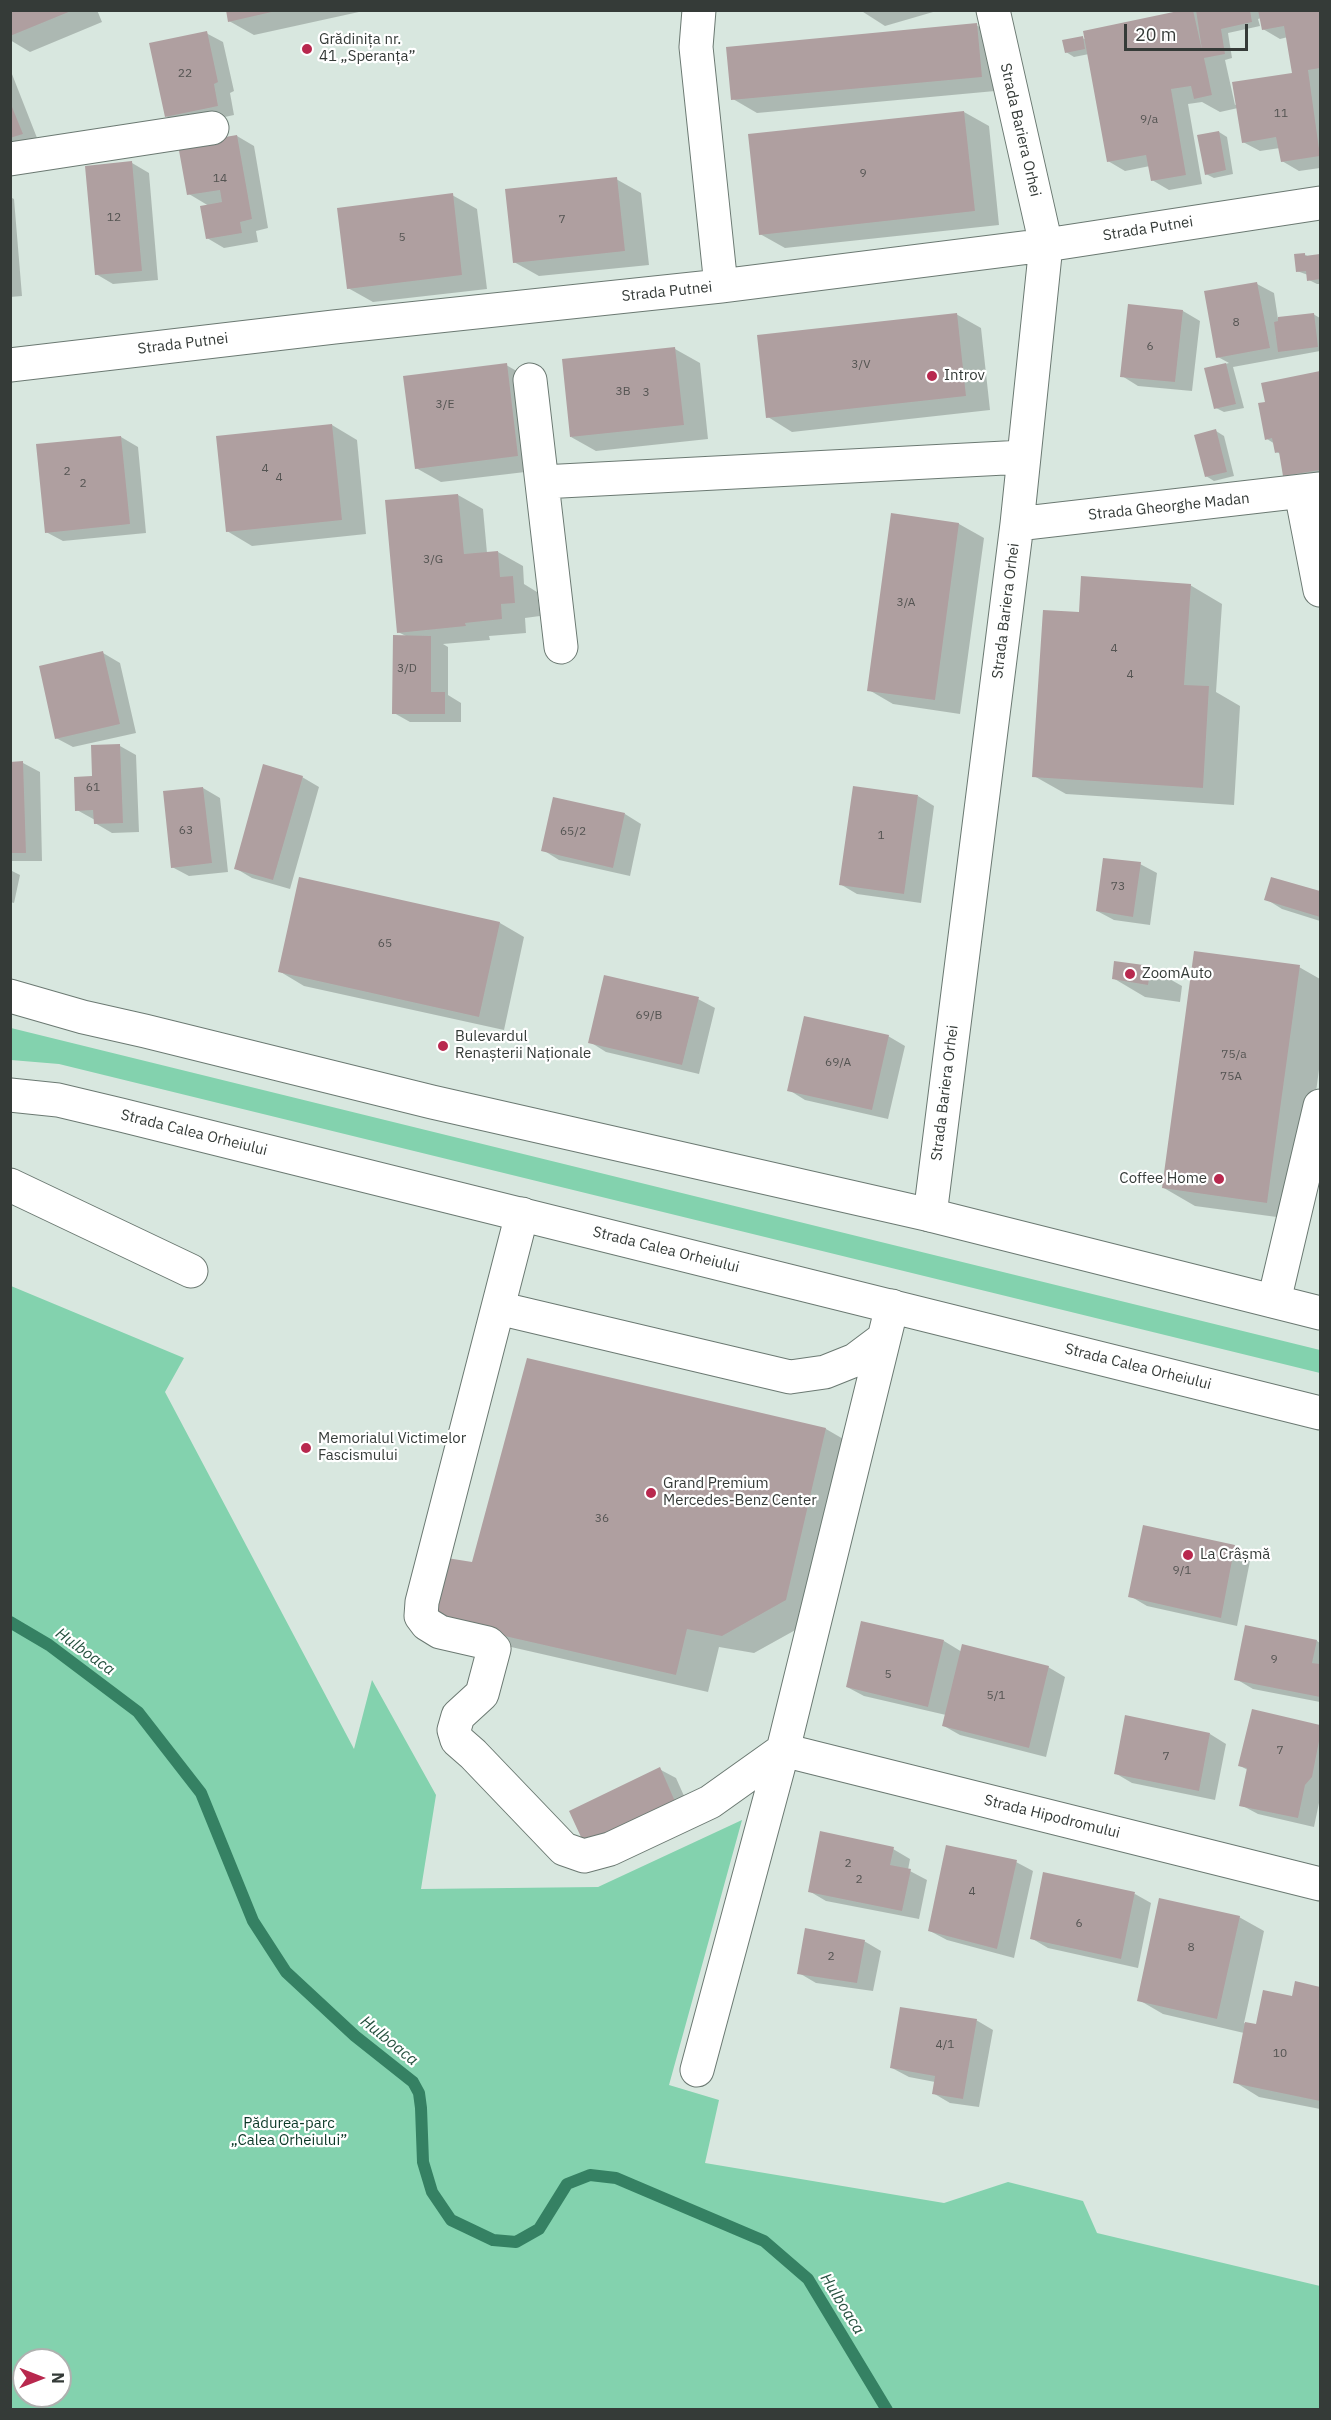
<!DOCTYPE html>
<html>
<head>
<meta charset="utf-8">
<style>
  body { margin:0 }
  #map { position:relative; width:1331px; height:2420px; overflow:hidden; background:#d8e7df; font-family:"IBM Plex Sans",sans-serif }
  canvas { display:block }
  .frame { position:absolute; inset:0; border:12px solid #353b38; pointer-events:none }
  .north { position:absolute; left:12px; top:2348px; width:60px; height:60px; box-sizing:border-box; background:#fff; border:2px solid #aeb1af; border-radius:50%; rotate:90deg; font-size:16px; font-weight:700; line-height:24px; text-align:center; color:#353b38 }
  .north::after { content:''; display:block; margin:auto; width:21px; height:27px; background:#b8284e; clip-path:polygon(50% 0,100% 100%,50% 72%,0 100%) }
  .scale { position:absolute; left:1124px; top:24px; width:124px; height:27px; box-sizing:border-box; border:3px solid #353b38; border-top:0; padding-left:8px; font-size:18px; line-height:21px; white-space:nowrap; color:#353b38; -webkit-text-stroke:4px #fff; paint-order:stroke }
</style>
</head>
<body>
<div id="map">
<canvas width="1331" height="2420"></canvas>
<div class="frame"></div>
<div class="north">N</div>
<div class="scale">20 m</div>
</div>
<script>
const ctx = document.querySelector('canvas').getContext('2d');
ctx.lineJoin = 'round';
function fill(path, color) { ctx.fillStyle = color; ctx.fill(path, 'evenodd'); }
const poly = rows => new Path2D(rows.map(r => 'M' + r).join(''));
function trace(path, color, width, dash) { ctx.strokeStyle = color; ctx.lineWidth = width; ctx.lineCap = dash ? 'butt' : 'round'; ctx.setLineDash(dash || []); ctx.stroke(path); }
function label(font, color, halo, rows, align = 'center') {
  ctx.font = font + ' "IBM Plex Sans",sans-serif'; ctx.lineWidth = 4.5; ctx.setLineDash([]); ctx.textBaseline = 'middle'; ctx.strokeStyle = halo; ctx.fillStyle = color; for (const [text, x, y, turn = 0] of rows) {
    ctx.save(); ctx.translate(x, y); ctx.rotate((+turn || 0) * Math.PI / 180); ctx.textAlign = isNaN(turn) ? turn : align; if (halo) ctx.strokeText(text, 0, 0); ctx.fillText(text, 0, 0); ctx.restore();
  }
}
fill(poly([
  [11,1028,1320,1350,1320,1373,59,1064,11,1060],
  [11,1286,184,1358,165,1392,354,1749,372,1680,436,1795,421,1889,598,1887,742,1820,669,2085,719,2100,705,2163,944,2203,1008,2182,1083,2201,1097,2233,1320,2286,1320,2409,11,2409],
  [24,2360,60,2360,60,2396,24,2396]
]), '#83d2ae');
fill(poly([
  [10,10,97,10,102,22,30,52,10,40],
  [227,10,368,10,254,35,229,21],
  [860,10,940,10,885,26],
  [1190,10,1320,10,1320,168,1299,171,1282,161,1280,148,1260,151,1243,142,1238,108,1220,112,1202,102,1188,104,1202,184,1169,190,1152,180,1150,166,1125,171,1108,161,1089,54,1074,57,1066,52,1082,38,1087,40],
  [1261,18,1263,29,1280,39,1288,37,1294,74,1235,105,1225,60,1232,58,1228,33,1260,26,1258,19],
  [976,25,1001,39,1006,90,757,113,733,99],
  [206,33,223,42,234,91,230,93,234,115,183,126,166,116],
  [10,69,39,143,24,148,10,141],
  [964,112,989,126,999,225,785,248,760,234],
  [1219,132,1227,137,1233,174,1214,178,1206,174],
  [237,136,254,146,268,228,256,231,258,242,224,248,207,238,209,206,189,194],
  [132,163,149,173,158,280,113,284,96,274],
  [616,179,641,193,649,265,539,276,514,262],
  [452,195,477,209,487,289,373,302,348,288],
  [10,197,14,199,22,296,10,297],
  [1304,254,1309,257,1320,256,1320,284,1317,284,1309,280,1308,275,1297,271],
  [1257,284,1274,293,1278,319,1313,314,1320,318,1320,351,1233,367,1244,408,1224,412,1216,408,1206,369,1229,363,1218,357],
  [1129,305,1183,311,1200,321,1192,391,1138,386,1122,376],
  [956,314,981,328,990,410,792,432,768,417],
  [675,349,700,363,708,439,596,451,571,437],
  [506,365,531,379,542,470,441,482,416,468],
  [1320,373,1320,475,1292,479,1284,475,1281,454,1276,452,1275,444,1267,439,1266,403,1262,384],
  [332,425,357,440,366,534,252,546,227,531],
  [1216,431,1224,436,1234,476,1214,481,1206,476],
  [121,437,138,447,146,533,63,541,46,532],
  [458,495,483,509,487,553,498,552,523,566,524,584,537,592,540,616,525,618,526,633,489,636,490,640,443,644,448,647,448,695,461,703,461,722,410,722,394,713,408,637,398,632],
  [892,515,959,524,984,538,960,714,893,704,869,690],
  [1190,585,1222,604,1216,692,1240,706,1234,805,1066,794,1034,776,1080,614],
  [103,653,120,663,136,733,73,747,56,738],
  [120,746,136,755,139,832,112,833,95,823,95,820,77,810,93,778],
  [10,763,23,763,40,772,42,861,10,861],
  [302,777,319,787,290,889,252,878,235,868],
  [203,788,220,798,228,872,189,876,172,867],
  [918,796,934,806,921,903,857,894,840,884],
  [625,814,641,824,630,876,559,860,543,850],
  [1140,864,1157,873,1150,925,1114,920,1097,911],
  [10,870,20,875,14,903,10,902],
  [1272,878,1320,893,1320,921,1282,909,1266,899],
  [300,879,500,923,524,937,504,1030,304,986,279,971],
  [1299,967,1320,979,1320,1062,1299,1220,1195,1206,1164,1188],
  [1150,968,1182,986,1180,1002,1145,997,1113,978],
  [698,999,715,1008,699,1074,606,1052,590,1042],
  [888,1036,905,1046,888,1119,805,1100,789,1090],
  [528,1360,826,1429,857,1447,817,1618,754,1653,719,1647,708,1692,463,1636,473,1564],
  [1234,1546,1251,1556,1237,1626,1147,1606,1130,1596],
  [944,1641,962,1652,1048,1667,1065,1677,1046,1757,960,1735,944,1726,946,1715,864,1696,847,1687],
  [1317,1641,1320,1643,1320,1702,1253,1689,1236,1679],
  [1253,1711,1320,1727,1320,1798,1314,1827,1258,1814,1241,1805,1248,1770,1240,1766],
  [1210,1734,1226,1744,1215,1800,1132,1783,1115,1773],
  [659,1769,676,1778,693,1816,588,1849],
  [893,1849,910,1859,908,1870,927,1880,919,1919,826,1901,809,1891],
  [1016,1862,1033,1871,1014,1958,947,1940,930,1931],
  [1135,1894,1151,1903,1138,1968,1048,1948,1031,1938],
  [1239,1917,1264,1931,1244,2023,1258,2026,1293,1998,1296,1983,1320,1988,1320,2109,1259,2097,1235,2082,1244,2033,1163,2014,1139,2000],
  [864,1941,881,1951,873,1991,816,1983,799,1973],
  [976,2020,993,2030,979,2107,950,2103,933,2093,935,2082,909,2077,892,2068]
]), '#0003');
trace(poly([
  [10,1622,49,1645,138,1712,201,1793,253,1921,286,1972,355,2036,413,2082,419,2093,421,2108,423,2162,432,2192,451,2220,493,2240,516,2242,539,2229,567,2184,590,2175,616,2178,764,2241,808,2279,887,2410]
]), '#358163', 12);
fill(poly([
  [10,10,71,10,71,11,10,36],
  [226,10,276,10,276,11,228,22],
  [1183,10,1193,10,1202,50,1196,10,1250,10,1252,22,1221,29,1225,54,1204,58,1212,95,1194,99,1191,86,1171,89,1186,175,1151,181,1146,155,1107,162,1083,31],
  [1258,10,1320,10,1320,68,1308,70,1320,156,1281,162,1276,137,1242,143,1232,82,1292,73,1284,26,1262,30],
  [977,23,982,77,731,100,726,47],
  [207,31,218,82,214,84,218,106,165,117,149,43],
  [1083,36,1085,49,1065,53,1062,40],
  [10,102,23,134,10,138],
  [964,111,975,211,759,235,748,134],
  [1219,131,1226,170,1205,175,1197,135],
  [237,135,252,219,240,222,242,233,206,239,200,206,222,202,220,190,187,195,178,145],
  [132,161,142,271,95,275,85,166],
  [617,177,625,251,513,263,505,189],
  [453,193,462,275,347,289,337,208],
  [1305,253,1305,256,1320,254,1320,279,1307,281,1306,271,1296,272,1294,254],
  [1257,282,1270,348,1216,358,1204,291],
  [1128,304,1183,310,1175,382,1120,377],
  [957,313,966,396,766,418,757,335],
  [1314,313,1318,347,1278,352,1274,322,1278,321,1278,317],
  [675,347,684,425,570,437,562,359],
  [507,363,518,456,415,469,403,376],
  [1226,363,1236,404,1214,409,1204,368],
  [1320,371,1320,470,1283,476,1279,452,1275,453,1272,438,1265,440,1258,403,1265,402,1261,383],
  [332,424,342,520,226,532,216,436],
  [1216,429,1227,472,1205,477,1194,435],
  [121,436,130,524,45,533,36,444],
  [458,494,464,554,498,551,500,577,513,576,515,603,501,604,502,619,465,623,466,626,397,633,385,500],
  [891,513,959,523,935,700,867,691],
  [1081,576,1191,584,1184,685,1209,686,1203,788,1032,777,1043,610,1079,612],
  [393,635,431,636,431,692,445,692,445,714,392,714],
  [103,651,120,724,55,739,39,666],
  [120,744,123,823,94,824,93,810,75,811,74,777,92,776,91,745],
  [23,761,26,853,10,853,10,762],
  [263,764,303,776,273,880,234,869],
  [853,786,918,795,904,894,839,885],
  [203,787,212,863,171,868,163,791],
  [553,797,625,813,613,868,541,851],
  [1103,858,1141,862,1133,917,1096,911],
  [299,877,500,922,479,1017,278,972],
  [1271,877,1320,891,1320,917,1264,900],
  [1194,951,1300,965,1267,1203,1162,1188],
  [1114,961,1151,966,1148,985,1112,979],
  [604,975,699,997,682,1065,588,1043],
  [804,1016,889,1035,872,1110,787,1091],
  [527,1358,826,1428,786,1600,722,1636,687,1629,676,1675,430,1619,447,1558,472,1562],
  [1143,1525,1235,1545,1221,1618,1128,1597],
  [861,1621,944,1640,928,1707,846,1687],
  [1245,1625,1317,1640,1312,1663,1320,1664,1320,1697,1234,1680],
  [962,1644,1049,1666,1029,1748,942,1726],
  [1252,1709,1320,1725,1320,1736,1312,1777,1305,1785,1298,1818,1239,1806,1247,1768,1238,1766],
  [1125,1715,1210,1733,1199,1791,1114,1774],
  [660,1767,677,1806,587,1850,569,1811],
  [820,1831,894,1847,890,1865,911,1869,902,1911,808,1892],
  [946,1845,1017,1860,997,1949,928,1931],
  [1043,1872,1135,1892,1121,1959,1030,1939],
  [1159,1898,1240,1916,1217,2019,1137,2001],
  [805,1928,865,1940,857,1983,797,1974],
  [1295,1981,1320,1987,1320,2101,1233,2083,1245,2022,1256,2024,1263,1990,1292,1996],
  [900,2007,977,2019,963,2099,932,2094,935,2076,890,2068]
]), '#af9fa0');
const minor = poly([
  [699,10,696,47,721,286],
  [10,159,212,128],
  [10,365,334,327,721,286,1046,245,1320,203],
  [530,380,561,647],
  [542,482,1024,457],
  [1301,492,1320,590],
  [1017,524,1320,489],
  [10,1185,191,1271],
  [522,1214,422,1602,421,1616,427,1624,440,1632,488,1643,494,1649,482,1694,458,1716,454,1730,457,1740,473,1754,564,1849,584,1856,610,1849,710,1802,783,1750,1320,1884],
  [930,1215,1017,524,1046,245,993,10],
  [1274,1301,1320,1106],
  [498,1308,790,1377,825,1372,855,1360,883,1339],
  [697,2070,783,1750,892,1306]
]);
const highway = poly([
  [10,996,83,1017,145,1031,432,1102,930,1215,1320,1313],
  [10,1095,58,1100,121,1115,1320,1413]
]);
trace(minor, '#6b7972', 35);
trace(highway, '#6b7972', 35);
trace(minor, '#fff', 33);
trace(highway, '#fff', 33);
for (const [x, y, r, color] of [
  [307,49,6,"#b8284e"],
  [932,376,6,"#b8284e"],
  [1130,974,6,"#b8284e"],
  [443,1046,6,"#b8284e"],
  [1219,1179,6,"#b8284e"],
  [306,1448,6,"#b8284e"],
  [651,1493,6,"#b8284e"],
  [1188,1555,6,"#b8284e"]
]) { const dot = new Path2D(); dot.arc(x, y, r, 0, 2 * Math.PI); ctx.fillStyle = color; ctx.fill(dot); trace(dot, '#fff', 2); }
label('12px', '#545452', null, [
  ["22",185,74],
  ["11",1281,114],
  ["9/a",1149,120],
  ["9",863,174],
  ["14",220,179],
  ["12",114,218],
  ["7",562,220],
  ["5",402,238],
  ["8",1236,323],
  ["6",1150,347],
  ["3/V",861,365],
  ["3B",623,392],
  ["3",646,393],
  ["3/E",445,405],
  ["4",265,469],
  ["2",67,472],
  ["4",279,478],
  ["2",83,484],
  ["3/G",433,560],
  ["3/A",906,603],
  ["4",1114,649],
  ["3/D",407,669],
  ["4",1130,675],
  ["61",93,788],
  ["63",186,831],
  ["65/2",573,832],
  ["1",881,836],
  ["73",1118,887],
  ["65",385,944],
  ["69/B",649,1016],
  ["75/a",1234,1055],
  ["69/A",838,1063],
  ["75A",1231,1077],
  ["36",602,1519],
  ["9/1",1182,1571],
  ["9",1274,1660],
  ["5",888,1675],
  ["5/1",996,1696],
  ["7",1280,1751],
  ["7",1166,1757],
  ["2",848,1864],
  ["2",859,1880],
  ["4",972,1892],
  ["6",1079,1924],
  ["8",1191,1948],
  ["2",831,1957],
  ["4/1",945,2045],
  ["10",1280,2054]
]);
label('15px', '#353b38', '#fff', [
  ["Grădinița nr.",319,40],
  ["41 „Speranța”",319,57],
  ["Introv",944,376],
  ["ZoomAuto",1142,974],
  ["Bulevardul",455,1037],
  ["Renașterii Naționale",455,1054],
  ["Coffee Home",1207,1179,"right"],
  ["Memorialul Victimelor",318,1439],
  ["Fascismului",318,1456],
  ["Grand Premium",663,1484],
  ["Mercedes-Benz Center",663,1501],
  ["La Crâșmă",1200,1555]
], 'left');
label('15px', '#353b38', '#fff', [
  ["Strada Bariera Orhei",1020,130,77],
  ["Strada Putnei",1148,229,-9],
  ["Strada Putnei",667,292,-6],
  ["Strada Putnei",183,344,-7],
  ["Strada Gheorghe Madan",1169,507,-6],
  ["Strada Bariera Orhei",1006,611,-83],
  ["Strada Bariera Orhei",945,1093,-83],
  ["Strada Calea Orheiului",194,1133,14],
  ["Strada Calea Orheiului",666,1250,14],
  ["Strada Calea Orheiului",1138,1367,14],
  ["Strada Hipodromului",1052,1817,14]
]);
label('15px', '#0c3928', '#fff', [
  ["Pădurea-parc",289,2124],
  ["„Calea Orheiului”",289,2141]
]);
label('italic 16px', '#26513f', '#fff', [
  ["Hulboaca",85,1652,36],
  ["Hulboaca",389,2041,39],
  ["Hulboaca",842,2304,58]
]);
</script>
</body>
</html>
